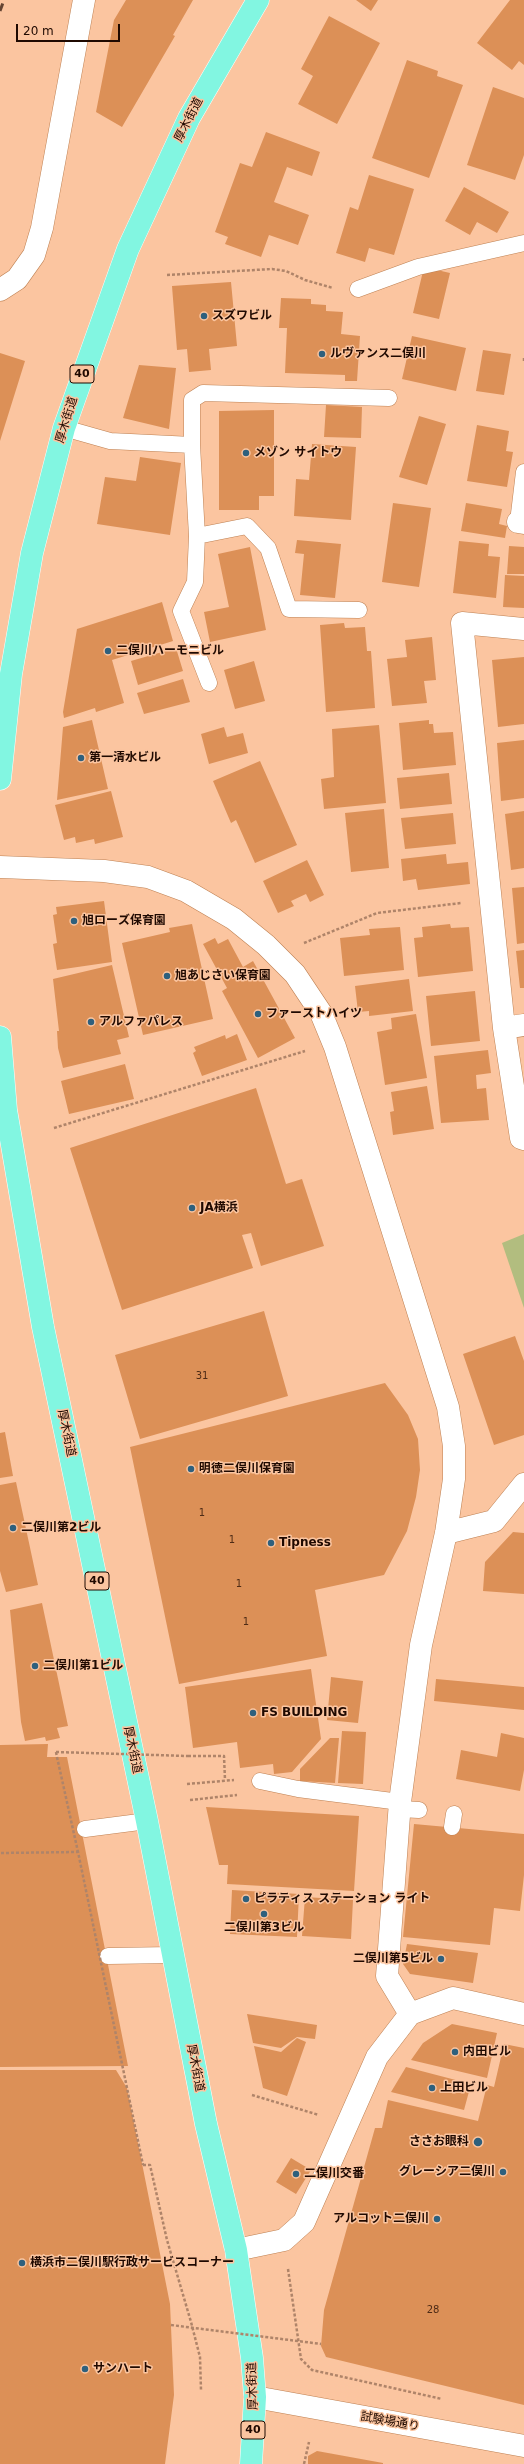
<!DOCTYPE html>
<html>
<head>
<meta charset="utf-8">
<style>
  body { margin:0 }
  #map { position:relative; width:524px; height:2464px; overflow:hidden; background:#fbc5a0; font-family:"DejaVu Sans",sans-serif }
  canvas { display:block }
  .scale { position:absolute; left:16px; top:24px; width:104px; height:18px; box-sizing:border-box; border:2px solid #1f0900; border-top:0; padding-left:5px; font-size:12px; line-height:14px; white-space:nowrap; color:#1f0900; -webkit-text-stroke:3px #fbc5a0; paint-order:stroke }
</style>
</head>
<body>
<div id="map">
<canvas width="524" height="2464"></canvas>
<div class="scale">20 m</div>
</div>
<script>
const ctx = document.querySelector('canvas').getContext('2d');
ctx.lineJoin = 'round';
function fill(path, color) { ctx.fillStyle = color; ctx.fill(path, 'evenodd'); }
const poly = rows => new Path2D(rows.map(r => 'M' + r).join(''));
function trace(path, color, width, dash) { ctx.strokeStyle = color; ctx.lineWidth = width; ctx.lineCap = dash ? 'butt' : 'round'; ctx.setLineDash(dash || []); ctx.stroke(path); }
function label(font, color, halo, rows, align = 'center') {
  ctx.font = font + ' "DejaVu Sans","Noto Sans JP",sans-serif'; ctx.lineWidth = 3; ctx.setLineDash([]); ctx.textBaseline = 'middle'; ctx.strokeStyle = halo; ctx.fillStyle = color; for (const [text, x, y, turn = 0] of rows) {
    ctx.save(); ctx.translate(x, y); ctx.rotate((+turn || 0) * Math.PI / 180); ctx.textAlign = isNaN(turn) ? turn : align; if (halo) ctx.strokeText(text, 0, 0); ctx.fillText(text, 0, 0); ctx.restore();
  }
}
fill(poly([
  [524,1234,524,1308,502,1243]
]), '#b2bd7f');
fill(poly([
  [126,0,193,0,173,35,175,36,122,127,96,112,114,20],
  [356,0,378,0,371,11],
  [510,0,524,0,524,65,519,61,512,70,477,43],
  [329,16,380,43,337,124,298,104,313,76,301,69],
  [407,60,438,71,437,76,463,85,429,178,372,158],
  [493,87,524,98,524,155,515,180,467,165],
  [266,132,320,152,312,176,287,167,274,202,309,215,298,245,269,235,261,257,225,244,228,237,215,232,240,163,252,167],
  [369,175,414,189,394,255,369,248,365,262,336,253,350,207,358,210],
  [464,187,509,212,497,233,477,222,470,235,445,221],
  [424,267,450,273,439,319,413,313],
  [231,282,237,346,209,349,211,370,189,372,187,349,177,350,172,286],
  [281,298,311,299,311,304,326,305,326,311,343,312,341,334,360,336,357,381,345,381,345,375,285,373,287,328,279,328],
  [412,336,466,348,456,391,402,379],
  [483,350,511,354,504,395,476,391],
  [0,353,25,361,0,441],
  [139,365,176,368,169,429,123,418],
  [326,405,362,407,361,438,324,437],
  [274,410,274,496,259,496,259,510,219,510,219,411],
  [419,416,446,424,427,485,399,477],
  [477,425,509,431,506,451,513,452,507,487,467,481],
  [312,444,356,447,351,520,294,516,296,479,309,480],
  [140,457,181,463,170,535,97,524,105,477,136,481],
  [393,503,431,508,419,587,382,582],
  [466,503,502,509,499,524,507,526,505,538,461,531],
  [297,540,341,544,335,598,300,595,304,554,295,553],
  [459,541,489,544,488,556,500,557,496,598,453,593],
  [509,546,524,547,524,574,507,574],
  [250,547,266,630,210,642,204,612,229,607,218,554],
  [505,575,524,576,524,608,503,607],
  [162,602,173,641,112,660,124,703,96,712,95,708,64,718,63,712,77,629],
  [344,623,345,628,365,627,367,651,371,651,375,708,326,712,320,625],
  [432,637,436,680,424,681,427,703,392,706,387,659,407,657,405,640],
  [176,648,183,671,138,685,131,661],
  [524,657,524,724,498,727,492,660],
  [254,661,265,701,235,709,224,670],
  [183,679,190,702,144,714,137,693],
  [92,720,108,789,57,800,63,727],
  [429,720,429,724,433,724,434,733,453,732,456,765,403,770,399,723],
  [379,725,386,803,324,809,321,779,334,777,332,729],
  [224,727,227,737,243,733,248,753,209,764,201,734],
  [524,740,524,798,501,801,497,743],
  [260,761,297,845,255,863,236,820,231,823,213,781],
  [449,773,452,804,400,809,397,778],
  [111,791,123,837,95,844,94,839,76,843,75,837,64,840,55,805],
  [384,809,389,868,351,872,345,813],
  [524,811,524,868,511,870,505,814],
  [453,813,456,844,405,849,401,818],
  [446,854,447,864,468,862,470,884,418,890,416,879,403,881,401,859],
  [307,860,324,895,310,902,306,894,291,901,294,906,278,913,263,881],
  [524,887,524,943,517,944,512,888],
  [104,901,112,962,57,970,53,944,57,943,53,915,57,914,56,907],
  [192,924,213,1019,143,1035,122,943,170,932,169,928],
  [450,924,451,928,469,927,473,971,418,977,414,938,423,937,422,927],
  [400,927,404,970,344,976,340,938,370,935,369,929],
  [215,938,218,944,228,939,243,967,253,961,295,1038,258,1058,222,991,227,988,203,944],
  [524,950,524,988,520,988,516,951],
  [112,965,129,1037,117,1040,121,1054,63,1068,58,1048,57,1031,59,1031,53,979],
  [409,979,413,1011,369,1016,369,1011,358,1012,355,986],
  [475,991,480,1041,431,1046,426,996],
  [416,1014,427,1078,385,1085,377,1032,392,1029,391,1018],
  [237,1034,247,1060,202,1076,193,1053,196,1051,194,1047,225,1035,226,1039],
  [488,1050,491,1073,476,1075,477,1089,486,1088,489,1120,441,1123,434,1056],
  [125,1064,134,1099,69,1114,61,1081],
  [427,1086,434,1129,393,1135,390,1112,394,1111,391,1092],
  [256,1088,286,1184,302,1179,324,1246,261,1266,251,1233,242,1235,253,1268,122,1310,70,1148],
  [264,1311,288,1396,140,1439,115,1355],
  [515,1336,524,1361,524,1435,494,1445,463,1354],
  [385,1383,408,1415,418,1439,420,1470,416,1497,407,1531,384,1575,315,1590,327,1656,179,1684,130,1447],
  [5,1432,13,1476,0,1478,0,1433],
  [16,1482,38,1585,6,1592,0,1571,0,1485],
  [513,1532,524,1533,524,1594,483,1591,485,1562],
  [42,1603,68,1726,57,1728,60,1738,46,1741,45,1737,25,1741,21,1722,10,1610],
  [311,1669,321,1739,292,1772,274,1774,273,1764,240,1768,237,1742,193,1748,185,1687],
  [331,1677,363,1681,358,1723,327,1720],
  [436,1679,524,1687,524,1710,434,1701],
  [342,1731,366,1732,363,1784,338,1783],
  [501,1733,524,1738,524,1770,520,1791,456,1779,461,1750,497,1757],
  [330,1738,339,1738,335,1783,300,1781,300,1769],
  [48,1744,47,1757,67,1757,128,2066,0,2067,0,1745],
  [206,1807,359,1816,354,1891,227,1884,228,1865,219,1865],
  [414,1824,524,1834,524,1875,520,1911,494,1908,490,1945,403,1937],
  [232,1890,299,1894,297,1937,230,1934],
  [305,1897,353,1900,351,1939,302,1936],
  [407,1944,478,1953,473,1983,410,1974,403,1964],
  [247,2014,317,2025,315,2039,297,2037,281,2048,253,2043],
  [452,2024,497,2033,487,2078,411,2060,423,2043],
  [297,2038,306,2042,287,2096,263,2088,254,2046,281,2052],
  [504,2044,524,2048,524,2405,326,2357,321,2346,324,2310,375,2128,382,2128,388,2100,478,2121,487,2085,494,2087],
  [406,2067,471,2084,464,2110,391,2092],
  [0,2070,116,2070,127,2088,170,2304,174,2395,165,2464,0,2464],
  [291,2158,311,2170,296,2194,276,2182],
  [317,2451,383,2463,383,2464,308,2464,308,2456]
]), '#dc9057');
const lane = poly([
  [358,289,418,267,524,243],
  [64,428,110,441,192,445,197,536,195,582,181,611,209,683],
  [192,445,192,400,203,393,389,398],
  [518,522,524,472],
  [197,536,247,526,268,548,289,609,359,610],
  [260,1781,298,1789,400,1802],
  [400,1809,419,1810],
  [452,1827,454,1814],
  [85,1829,147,1821],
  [108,1956,173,1955]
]);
const street = poly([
  [518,522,524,523],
  [524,629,462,623,504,1028,521,1138,524,1139],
  [0,867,104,871,148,877,186,891,234,919,266,945,295,974,321,1013,335,1047,448,1407,454,1446,454,1479,446,1533,421,1645,400,1802,387,1976,410,2014],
  [504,1028,524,1025],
  [446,1533,494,1521,524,1484],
  [236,2250,284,2240,304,2222,377,2057,410,2014,453,1998,524,2014]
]);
const secondary = poly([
  [0,290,17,279,34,255,42,228,84,0],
  [255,2397,524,2446]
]);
const primary = poly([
  [0,779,11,674,32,553,64,428,128,249,189,118,258,0],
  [0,1037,6,1110,43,1327,147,1821,206,2124,236,2250,252,2358,255,2397,251,2464]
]);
trace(lane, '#be8052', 17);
trace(street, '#be8052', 23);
trace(secondary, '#be8052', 23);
trace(primary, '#fff', 23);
trace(poly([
  [167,275,272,269,286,271,305,280,333,288],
  [524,358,524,361],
  [304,943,377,913,461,903],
  [54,1128,305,1051],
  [56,1752,57,1757],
  [188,1756,224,1756,225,1780],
  [187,1784,234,1780],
  [190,1800,237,1795],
  [252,2095,319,2115],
  [143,2165,150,2165,167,2240,191,2322,200,2357,201,2390],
  [288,2269,301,2359,312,2370,442,2399],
  [304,2464,309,2442]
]), '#af8469', 2.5, [3, 2]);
trace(lane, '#fff', 16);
trace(street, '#fff', 22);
trace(secondary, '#fff', 22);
trace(primary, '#82f6e1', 22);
trace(poly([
  [0,11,4,0]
]), '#644432', 3, [8, 4]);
trace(poly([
  [56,1752,188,1756],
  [57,1757,78,1852],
  [1,1853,78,1852,143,2165],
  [171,2325,321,2344]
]), '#af8469', 2.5, [3, 2]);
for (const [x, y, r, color] of [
  [204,316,4,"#2e607d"],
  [322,354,4,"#2e607d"],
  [246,453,4,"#2e607d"],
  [108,651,4,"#2e607d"],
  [81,758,4,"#2e607d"],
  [74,921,4,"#2e607d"],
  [167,976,4,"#2e607d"],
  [258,1014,4,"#2e607d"],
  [91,1022,4,"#2e607d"],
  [192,1208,4,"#2e607d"],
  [191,1469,4,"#2e607d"],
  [13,1528,4,"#2e607d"],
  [271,1543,4,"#2e607d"],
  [35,1666,4,"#2e607d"],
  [253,1713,4,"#2e607d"],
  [246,1899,4,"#2e607d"],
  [264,1914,4,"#2e607d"],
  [441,1959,4,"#2e607d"],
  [455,2052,4,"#2e607d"],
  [432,2088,4,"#2e607d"],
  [478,2142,5,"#2e607d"],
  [503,2172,4,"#2e607d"],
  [296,2174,4,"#2e607d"],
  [437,2219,4,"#2e607d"],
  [22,2263,4,"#2e607d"],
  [85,2369,4,"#2e607d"]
]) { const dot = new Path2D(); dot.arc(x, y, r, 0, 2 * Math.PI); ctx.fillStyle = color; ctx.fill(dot); trace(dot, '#fbc5a0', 1.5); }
label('10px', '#4e2b16', null, [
  ["31",202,1376],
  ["1",202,1513],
  ["1",232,1540],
  ["1",239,1584],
  ["1",246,1622],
  ["28",433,2310]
]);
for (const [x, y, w] of [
  [82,374,24],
  [97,1581,24],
  [253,2430,24]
]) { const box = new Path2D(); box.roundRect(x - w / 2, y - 9, w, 18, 3); ctx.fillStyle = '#fbc5a0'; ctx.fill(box); trace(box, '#1f0900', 1); }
label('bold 11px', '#1f0900', null, [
  ["40",82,374],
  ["40",97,1581],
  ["40",253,2430]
]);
label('12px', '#1f0900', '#fbc5a0', [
  ["厚木街道",189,120,-63],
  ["厚木街道",67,420,-73],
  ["厚木街道",66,1433,78],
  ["厚木街道",132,1750,78],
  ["厚木街道",195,2068,79],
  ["厚木街道",253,2386,-92],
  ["試験場通り",390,2422,10]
]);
label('bold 12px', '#1f0900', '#fbc5a0', [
  ["スズワビル",212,316],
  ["ルヴァンス二俣川",330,354],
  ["メゾン サイトウ",254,453],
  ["二俣川ハーモニビル",116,651],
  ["第一清水ビル",89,758],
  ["旭ローズ保育園",82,921],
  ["旭あじさい保育園",175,976],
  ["ファーストハイツ",266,1014],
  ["アルファパレス",99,1022],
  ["JA横浜",200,1208],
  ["明徳二俣川保育園",199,1469],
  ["二俣川第2ビル",21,1528],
  ["Tipness",279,1543],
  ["二俣川第1ビル",43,1666],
  ["FS BUILDING",261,1713],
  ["ピラティス ステーション ライト",254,1899],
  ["二俣川第3ビル",264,1928,"center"],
  ["二俣川第5ビル",433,1959,"right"],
  ["内田ビル",463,2052],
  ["上田ビル",440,2088],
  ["ささお眼科",469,2142,"right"],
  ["グレーシア二俣川",495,2172,"right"],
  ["二俣川交番",304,2174],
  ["アルコット二俣川",429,2219,"right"],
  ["横浜市二俣川駅行政サービスコーナー",30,2263],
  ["サンハート",93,2369]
], 'left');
</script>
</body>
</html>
